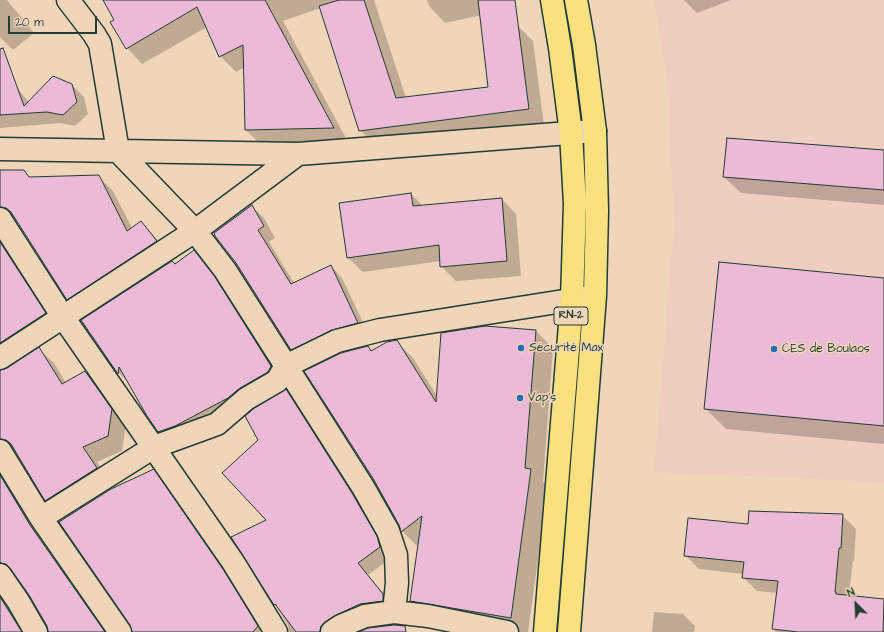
<!DOCTYPE html>
<html>
<head>
<meta charset="utf-8">
<style>
  body { margin:0 }
  #map { position:relative; width:884px; height:632px; overflow:hidden; background:#f1d5b8; font-family:"Architects Daughter",sans-serif }
  canvas { display:block }
  .north { position:absolute; left:836px; top:584px; width:40px; height:40px; -webkit-text-stroke:3px #f1d5b8; paint-order:stroke; rotate:336deg; font-size:11px; font-weight:700; line-height:16px; text-align:center; color:#1f3d34 }
  .north::after { content:''; display:block; margin:auto; width:14px; height:18px; background:#1f3d34; clip-path:polygon(50% 0,100% 100%,50% 72%,0 100%) }
  .scale { position:absolute; left:8px; top:16px; width:89px; height:18px; box-sizing:border-box; border:2px solid #1f3d34; border-top:0; padding-left:5px; font-size:12px; line-height:14px; white-space:nowrap; color:#1f3d34; -webkit-text-stroke:3px #f1d5b8; paint-order:stroke }
</style>
</head>
<body>
<div id="map">
<canvas width="884" height="632"></canvas>
<div class="north">N</div>
<div class="scale">20 m</div>
</div>
<script>
const ctx = document.querySelector('canvas').getContext('2d');
ctx.lineJoin = 'round';
function fill(path, color) { ctx.fillStyle = color; ctx.fill(path, 'evenodd'); }
const poly = rows => new Path2D(rows.map(r => 'M' + r).join(''));
function trace(path, color, width, dash) { ctx.strokeStyle = color; ctx.lineWidth = width; ctx.lineCap = dash ? 'butt' : 'round'; ctx.setLineDash(dash || []); ctx.stroke(path); }
function label(font, color, halo, rows, align = 'center') {
  ctx.font = font + ' "Architects Daughter",sans-serif'; ctx.lineWidth = 3; ctx.setLineDash([]); ctx.textBaseline = 'middle'; ctx.strokeStyle = halo; ctx.fillStyle = color; for (const [text, x, y, turn = 0] of rows) {
    ctx.save(); ctx.translate(x, y); ctx.rotate((+turn || 0) * Math.PI / 180); ctx.textAlign = isNaN(turn) ? turn : align; if (halo) ctx.strokeText(text, 0, 0); ctx.fillText(text, 0, 0); ctx.restore();
  }
}
fill(poly([
  [654,0,884,0,884,482,654,472,674,226,668,85]
]), '#f0cdc1');
fill(poly([
  [0,0,7,0,34,33,13,50,0,37],
  [104,0,374,0,406,98,490,88,517,25,533,41,544,125,376,146,360,130,321,8,283,21,349,144,262,146,246,130,245,67,236,72,220,56,207,27,142,64,127,48,115,20],
  [427,0,479,0,482,15,445,23,429,6],
  [684,0,731,0,697,13],
  [0,68,29,102,72,85,84,97,88,114,75,126,60,123,0,128],
  [884,151,884,205,741,193,724,177],
  [0,171,24,171,30,178,98,176,113,191,132,228,141,222,155,237,171,256,82,314,67,299,18,221,14,221,60,328,3,368,2,371,39,349,54,363,66,383,85,372,100,387,126,425,122,451,97,462,111,483,60,515,46,500,17,453,8,455,108,632,49,632,48,626,30,594,18,578,15,577,27,632,0,632],
  [411,194,423,206,502,199,516,214,521,276,456,281,441,266,441,261,363,272,348,258,340,204],
  [252,207,264,218,275,238,269,242,294,283,331,266,342,278,369,335,303,361,291,349,236,263],
  [194,252,205,263,226,289,282,378,170,443,159,432,129,383,119,373,82,321,175,265],
  [884,279,884,444,726,429,705,408],
  [536,331,553,348,543,482,548,487,528,632,512,632,428,618,411,601,419,548,402,531,368,347,373,352,396,341,413,358,437,396],
  [286,390,297,402,363,506,391,558,368,575,394,606,339,632,289,632,288,625,232,537,267,520,259,441],
  [153,471,168,485,237,585,266,632,133,632],
  [842,515,856,529,854,561,853,561,849,596,884,600,884,632,776,632,773,629,777,593,757,591,743,577,743,574,699,569,685,555,749,525],
  [654,612,683,614,695,626,694,632,652,632]
]), '#0003');
const building = poly([
  [103,0,265,0,334,128,245,130,243,45,219,57,197,7,126,49,110,22,114,20,103,0],
  [339,0,364,0,396,98,488,87,478,0,515,0,529,109,359,131,319,6,339,0],
  [3,48,24,106,53,76,72,84,77,102,63,115,47,112,0,115,0,49,3,48],
  [727,138,884,150,884,190,723,177,727,138],
  [0,170,24,170,29,177,99,175,127,231,141,221,157,241,67,300,11,212,6,208,0,207,0,170],
  [411,193,413,206,502,198,507,261,440,267,439,245,347,258,339,203,411,193],
  [252,205,264,226,258,230,291,284,331,265,358,323,332,330,291,350,236,263,215,236,214,233,252,205],
  [0,242,46,313,0,343,0,242],
  [194,250,215,277,271,366,268,372,240,388,228,398,175,426,158,432,147,416,119,367,118,374,81,320,172,261,175,264,194,250],
  [719,262,884,278,884,426,704,409,719,262],
  [485,326,536,330,525,468,531,469,511,618,410,601,422,516,401,532,399,525,374,480,304,371,341,353,368,346,371,351,387,342,397,340,436,402,441,333,485,326],
  [39,347,62,384,85,371,112,409,108,436,83,447,97,468,45,501,11,444,6,440,0,439,0,370,7,368,39,347],
  [286,389,352,493,377,536,380,547,358,563,383,594,383,601,360,604,336,615,325,622,321,626,320,632,296,632,275,604,274,605,231,537,266,520,222,473,258,440,245,416,253,409,286,389],
  [154,469,223,569,258,626,253,632,132,632,130,625,59,522,111,489,154,469],
  [0,475,30,525,105,632,48,632,47,626,29,595,10,568,6,564,0,563,0,475],
  [749,511,843,514,841,548,839,548,835,592,836,592,836,594,884,599,883,632,798,632,772,629,778,581,742,578,744,562,684,556,688,518,748,524,749,511],
  [0,597,7,608,22,632,0,632,0,597],
  [394,625,405,626,406,632,359,632,368,628,394,625]
]);
fill(building, '#ecb9d6');
trace(building, '#1f3d34', 1);
const street = poly([
  [68,0,94,34,100,44,118,151,195,231,225,270,363,487,388,531,396,555,397,583,394,612],
  [0,149,298,154,595,131],
  [0,219,63,317,233,562,276,632],
  [0,358,195,231,298,154],
  [0,451,41,518,120,632],
  [41,518,154,447,217,424,246,399,277,381,286,366,337,341,380,330,589,297],
  [0,575,18,601,36,632],
  [332,632,341,626,365,616,394,612,428,616,507,632]
]);
const primary = poly([
  [545,632,572,300,575,204,571,133,560,48,552,0],
  [569,632,595,296,597,211,595,131,584,45,576,0]
]);
trace(street, '#1f3d34', 25);
trace(primary, '#1f3d34', 25);
trace(street, '#f1d5b8', 22);
trace(primary, '#fbe080', 22);
for (const [x, y, r, color] of [
  [521,348,4,"#1f6fb2"],
  [774,349,4,"#1f6fb2"],
  [520,398,4,"#1f6fb2"]
]) { const dot = new Path2D(); dot.arc(x, y, r, 0, 2 * Math.PI); ctx.fillStyle = color; ctx.fill(dot); trace(dot, '#f1d5b8', 1.5); }
for (const [x, y, w] of [
  [571,316,34]
]) { const box = new Path2D(); box.roundRect(x - w / 2, y - 9, w, 18, 3); ctx.fillStyle = '#f1d5b8'; ctx.fill(box); trace(box, '#1f3d34', 1); }
label('bold 11px', '#1f3d34', null, [
  ["RN-2",571,316]
]);
label('12px', '#1f3d34', '#f1d5b8', [
  ["Sécurité Max",529,348],
  ["CES de Boulaos",782,349],
  ["Vap's",528,398]
], 'left');
</script>
</body>
</html>
